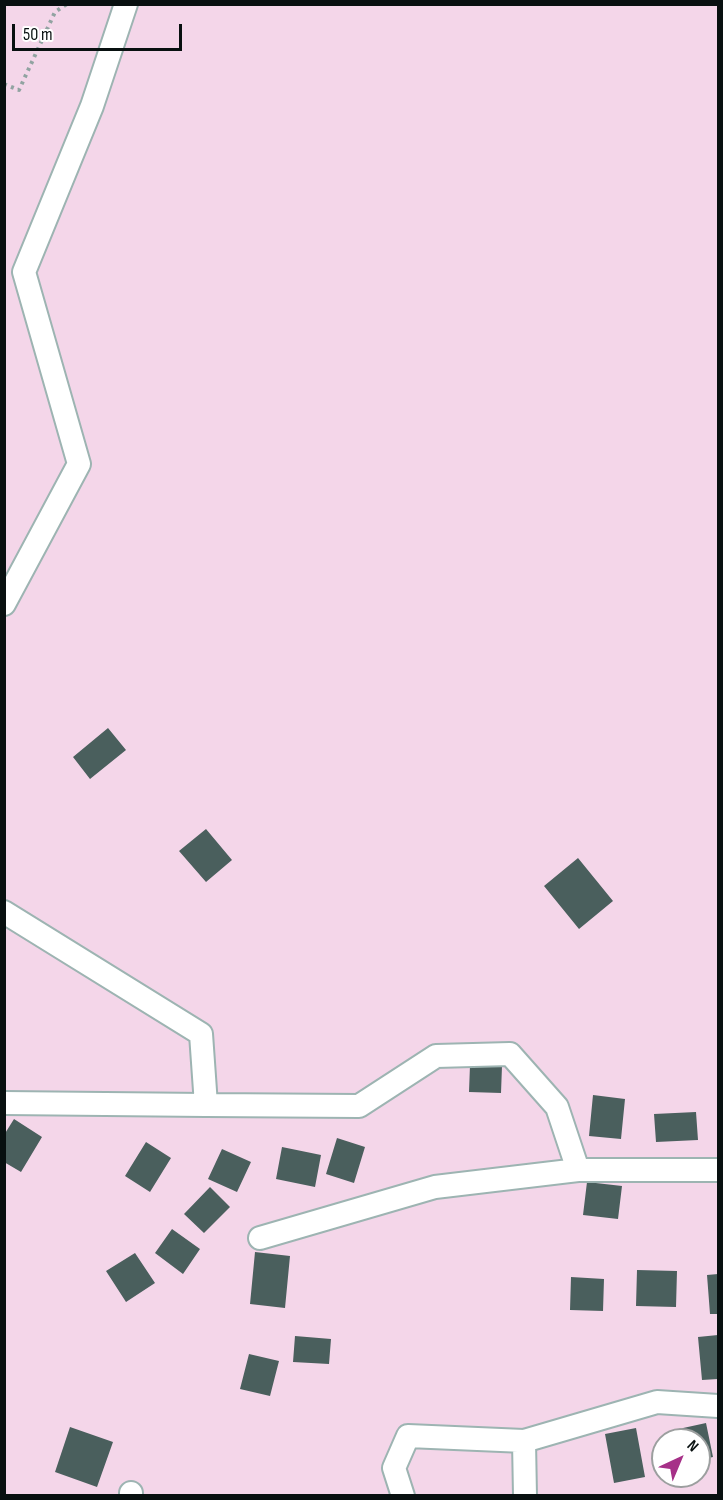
<!DOCTYPE html>
<html>
<head>
<meta charset="utf-8">
<style>
  body { margin:0 }
  #map { position:relative; width:723px; height:1500px; overflow:hidden; background:#dff7f5; font-family:"Sofia Sans Condensed",sans-serif }
  canvas { display:block }
  .frame { position:absolute; inset:0; border:6px solid #081010; pointer-events:none }
  .north { position:absolute; left:651px; top:1428px; width:60px; height:60px; box-sizing:border-box; background:#fff; border:2px solid #9c9f9f; border-radius:50%; rotate:44deg; font-size:16px; font-weight:700; line-height:24px; text-align:center; color:#081010 }
  .north::after { content:''; display:block; margin:auto; width:21px; height:27px; background:#a63088; clip-path:polygon(50% 0,100% 100%,50% 72%,0 100%) }
  .scale { position:absolute; left:12px; top:24px; width:170px; height:27px; box-sizing:border-box; border:3px solid #081010; border-top:0; padding-left:8px; font-size:18px; line-height:21px; white-space:nowrap; color:#081010; -webkit-text-stroke:4px #fff; paint-order:stroke }
</style>
</head>
<body>
<div id="map">
<canvas width="723" height="1500"></canvas>
<div class="frame"></div>
<div class="north">N</div>
<div class="scale">50 m</div>
</div>
<script>
const ctx = document.querySelector('canvas').getContext('2d');
ctx.lineJoin = 'round';
function fill(path, color) { ctx.fillStyle = color; ctx.fill(path, 'evenodd'); }
const poly = rows => new Path2D(rows.map(r => 'M' + r).join(''));
function trace(path, color, width, dash) { ctx.strokeStyle = color; ctx.lineWidth = width; ctx.lineCap = dash ? 'butt' : 'round'; ctx.setLineDash(dash || []); ctx.stroke(path); }
fill(poly([
  [5,5,718,5,718,1495,5,1496],
  [663,1440,699,1440,699,1476,663,1476]
]), '#f4d6e9');
fill(poly([
  [108,728,126,750,90,779,73,757],
  [206,829,232,860,206,882,179,851],
  [578,858,613,901,579,929,544,886],
  [470,1065,502,1066,501,1093,469,1092],
  [593,1095,625,1099,621,1139,589,1136],
  [696,1112,698,1140,656,1142,654,1114],
  [14,1119,42,1137,21,1172,4,1162,4,1135],
  [337,1138,365,1147,354,1183,326,1174],
  [146,1142,171,1158,150,1192,125,1176],
  [282,1147,321,1155,315,1187,276,1179],
  [222,1149,251,1162,237,1192,208,1179],
  [587,1182,622,1186,618,1219,583,1215],
  [210,1187,230,1207,204,1233,184,1214],
  [172,1229,200,1249,183,1274,155,1253],
  [255,1252,290,1256,285,1308,250,1304],
  [135,1253,155,1283,126,1302,106,1271],
  [637,1270,677,1271,676,1307,636,1306],
  [718,1274,718,1314,710,1314,707,1275],
  [571,1277,604,1279,603,1311,570,1310],
  [718,1335,718,1379,702,1380,698,1337],
  [295,1336,331,1339,329,1364,293,1362],
  [249,1354,279,1361,270,1396,240,1389],
  [706,1423,713,1457,699,1460,699,1440,676,1440,674,1430],
  [70,1427,113,1442,97,1487,55,1472],
  [636,1428,645,1477,614,1483,605,1434]
]), '#4a5f5d');
const minor = poly([
  [4,604,79,464,24,272,92,106,126,4],
  [4,912,201,1034,206,1105,359,1106,436,1056,510,1054,557,1107,578,1170,718,1170],
  [4,1103,206,1105],
  [260,1238,435,1187,578,1170],
  [131,1496,131,1493],
  [403,1496,394,1468,408,1436,524,1441],
  [525,1496,524,1441,657,1402,718,1406]
]);
trace(minor, '#9db4b2', 26);
trace(poly([
  [4,84,19,90,55,12,67,4]
]), '#91a3a1', 4, [3, 4.5]);
trace(minor, '#fff', 22);
</script>
</body>
</html>
